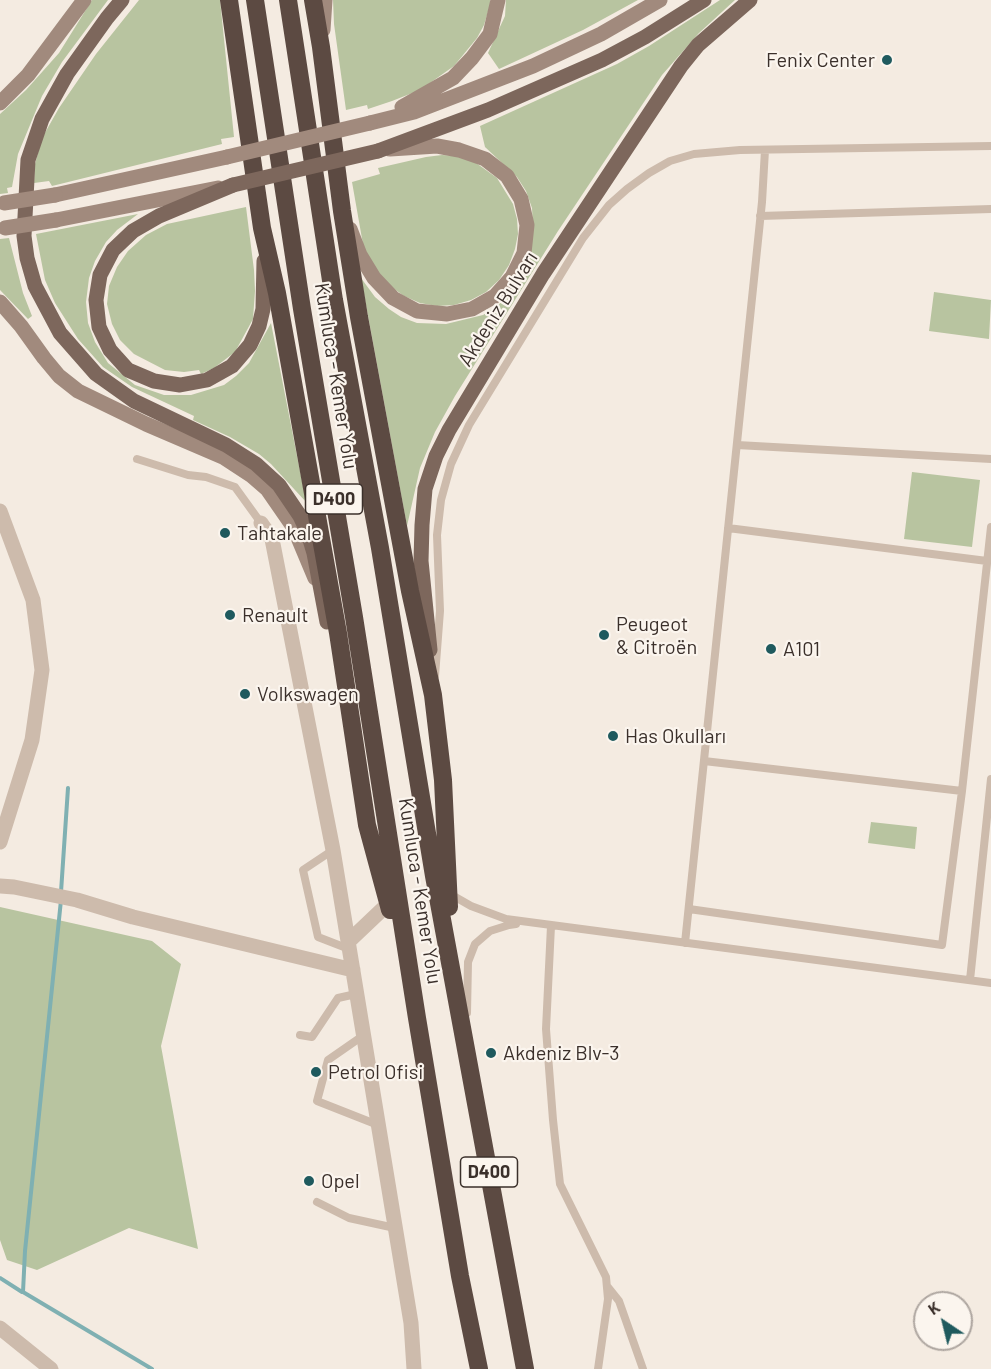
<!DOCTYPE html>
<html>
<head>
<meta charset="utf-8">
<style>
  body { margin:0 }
  #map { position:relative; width:991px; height:1369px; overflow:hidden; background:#f4ebe1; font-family:Barlow,sans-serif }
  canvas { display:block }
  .north { position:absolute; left:913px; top:1291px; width:60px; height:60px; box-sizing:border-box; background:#fbf5ee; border:2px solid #aea6a0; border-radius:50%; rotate:325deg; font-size:16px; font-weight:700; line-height:24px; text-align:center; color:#3b302b }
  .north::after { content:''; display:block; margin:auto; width:21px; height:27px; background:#1f5a5e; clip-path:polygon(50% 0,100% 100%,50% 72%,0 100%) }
</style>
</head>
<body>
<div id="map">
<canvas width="991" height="1369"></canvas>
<div class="north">K</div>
</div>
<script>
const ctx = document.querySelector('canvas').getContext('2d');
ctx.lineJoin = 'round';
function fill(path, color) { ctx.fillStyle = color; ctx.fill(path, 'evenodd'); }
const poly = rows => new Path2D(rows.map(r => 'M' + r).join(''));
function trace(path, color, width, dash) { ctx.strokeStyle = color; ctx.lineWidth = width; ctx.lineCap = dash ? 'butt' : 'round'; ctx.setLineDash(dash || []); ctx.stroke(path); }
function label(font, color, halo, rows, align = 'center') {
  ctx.font = font + ' Barlow,sans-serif'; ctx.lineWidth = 4.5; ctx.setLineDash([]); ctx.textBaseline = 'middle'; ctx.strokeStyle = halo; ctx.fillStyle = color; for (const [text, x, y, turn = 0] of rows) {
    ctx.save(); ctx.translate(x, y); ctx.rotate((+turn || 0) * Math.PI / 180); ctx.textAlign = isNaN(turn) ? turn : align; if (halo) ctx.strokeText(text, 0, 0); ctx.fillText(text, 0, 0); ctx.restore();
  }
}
fill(poly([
  [92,0,108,0,62,62,42,96,18,154,12,187,7,188,8,193,0,194,0,114,26,90,59,53],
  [139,0,220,0,234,137,221,139,222,144,52,186,49,181,34,183,35,164,42,138,59,108,96,54],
  [333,0,490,0,490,5,484,25,477,38,454,66,420,90,392,101,368,109,367,105,346,110,334,24],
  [506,0,638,0,583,30,499,69,488,53,505,16],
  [720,0,735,0,699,33,662,75,558,231,455,396,435,432,420,468,407,526,361,278,375,297,389,309,401,317,417,323,446,324,483,315,497,306,507,297,518,281,528,261,533,227,532,208,526,191,517,177,485,147,480,126,617,64,649,46],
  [442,155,457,156,472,160,497,178,513,204,517,219,518,234,515,249,509,265,499,280,486,292,471,300,454,305,437,306,420,303,404,296,390,286,379,273,364,250,352,182,380,174,378,168,426,157],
  [246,207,254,270,255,291,253,319,235,352,214,368,201,374,199,370,184,372,165,370,134,354,120,340,112,324,107,304,109,286,117,267,128,251,146,235,167,224],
  [138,214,117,230,106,242,95,261,89,278,86,302,88,323,95,342,108,363,135,385,164,395,191,395,224,385,236,376,249,363,271,323,306,502,271,464,259,454,230,437,193,420,194,416,132,387,103,367,78,339,55,303,45,280,36,234],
  [9,238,23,293,32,316,28,319,0,290,0,239],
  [934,292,991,300,989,339,929,331],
  [912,472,980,480,972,547,904,539],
  [871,822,917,827,915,849,868,843],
  [0,907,152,941,181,964,161,1046,198,1249,129,1228,37,1270,7,1260,0,1240]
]), '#b8c4a0');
trace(poly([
  [61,892,68,788],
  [61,900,25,1251,23,1292,152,1369],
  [0,1278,22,1292]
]), '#7fb0b2', 4);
trace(poly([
  [760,216,991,209],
  [737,445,991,459],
  [137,459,188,475,206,477,235,487,261,523],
  [728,528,987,561],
  [435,676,440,611,437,535,441,500,451,464,469,425,583,238,609,205,627,189,649,173,670,161,694,154,740,150,991,146],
  [704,761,962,791],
  [333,850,303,870,318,937,349,949],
  [450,894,471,906,506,919,991,983],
  [689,909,942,945,962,791,991,527],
  [551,926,546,1029,553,1120,560,1184,606,1277,608,1299,598,1369],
  [685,943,762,202,765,150],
  [970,980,991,779],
  [467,1013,468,962,475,944,490,931,509,925,516,924],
  [300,1035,312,1037,338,998,356,994],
  [364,1035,328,1060,317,1101,378,1125],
  [317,1202,349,1218,395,1228],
  [607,1286,619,1301,643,1369]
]), '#cdbbac', 8);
trace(poly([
  [0,511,33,600,42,670,32,740,0,842],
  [261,523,272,539,333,850,411,1323,414,1369],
  [0,886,14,887,77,900,133,917,353,970],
  [349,941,388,904],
  [0,1328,51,1369]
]), '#cdbbac', 15);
trace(poly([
  [323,30,325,0],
  [0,103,28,75,84,0],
  [402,107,453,78,472,58,490,34,498,0],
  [370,123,414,112,533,66,601,34,660,0],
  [55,195,227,157],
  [56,220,218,188],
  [350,229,360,255,374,278,393,298,417,311,447,314,472,309,495,296,512,277,524,253,527,225,521,199,507,176,485,159,459,150,437,146,390,149],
  [0,302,21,326,44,358,59,376,78,391,146,424,223,457,252,476,267,489,294,528,315,578]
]), '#a18a7d', 15);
trace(poly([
  [122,0,107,18,67,74,42,119,28,160,24,236,27,258,35,286,60,333,96,374,134,401,226,445,256,464,279,485,300,516,308,533,314,553,327,622],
  [378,151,488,110,602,60,645,37,704,0],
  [233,185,159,216,133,231,113,250,100,275,96,300,99,327,110,350,128,370,154,381,180,385,207,380,232,366,250,345,259,326,263,309,264,261],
  [430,650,421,561,422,525,425,489,436,456,449,430,543,274,681,66,698,45,750,0]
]), '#7d675c', 15);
trace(poly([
  [229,0,262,228,277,293,338,633,367,825,390,910],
  [255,0,302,309,354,617,417,1018,460,1276,479,1369],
  [288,0,334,300,380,548,434,876,525,1369],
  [313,0,321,47,342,211,359,317,410,591,433,695,443,780,449,907]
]), '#5c4a42', 18);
trace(poly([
  [227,157,370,123],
  [4,203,55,195],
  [5,228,56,220]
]), '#a18a7d', 15);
trace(poly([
  [233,185,378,151]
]), '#7d675c', 15);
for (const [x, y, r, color] of [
  [887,60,6,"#1f5a5e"],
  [225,533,6,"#1f5a5e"],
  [230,615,6,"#1f5a5e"],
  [604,635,6,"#1f5a5e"],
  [771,649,6,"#1f5a5e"],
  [245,694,6,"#1f5a5e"],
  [613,736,6,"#1f5a5e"],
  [491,1053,6,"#1f5a5e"],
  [316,1072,6,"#1f5a5e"],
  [309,1181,6,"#1f5a5e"]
]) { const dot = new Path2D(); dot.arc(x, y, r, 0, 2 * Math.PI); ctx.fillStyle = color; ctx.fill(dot); trace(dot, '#fbf5ee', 2); }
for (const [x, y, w] of [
  [334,499,57],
  [489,1172,57]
]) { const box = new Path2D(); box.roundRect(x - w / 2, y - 15, w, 30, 4.5); ctx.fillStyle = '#fbf5ee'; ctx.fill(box); trace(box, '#3b302b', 1.5); }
label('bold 18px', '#3b302b', null, [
  ["D400",334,499],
  ["D400",489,1172]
]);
label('20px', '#3b302b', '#fbf5ee', [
  ["Fenix Center",875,60,"right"],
  ["Tahtakale",237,533],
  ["Renault",242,615],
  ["Peugeot",616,624],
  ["& Citroën",616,647],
  ["A101",783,649],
  ["Volkswagen",257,694],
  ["Has Okulları",625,736],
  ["Akdeniz Blv-3",503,1053],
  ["Petrol Ofisi",328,1072],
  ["Opel",321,1181]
], 'left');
label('20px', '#3b302b', '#fbf5ee', [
  ["Akdeniz Bulvarı",498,309,-58],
  ["Kumluca - Kemer Yolu",336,376,81],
  ["Kumluca - Kemer Yolu",420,891,81]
]);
</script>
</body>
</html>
